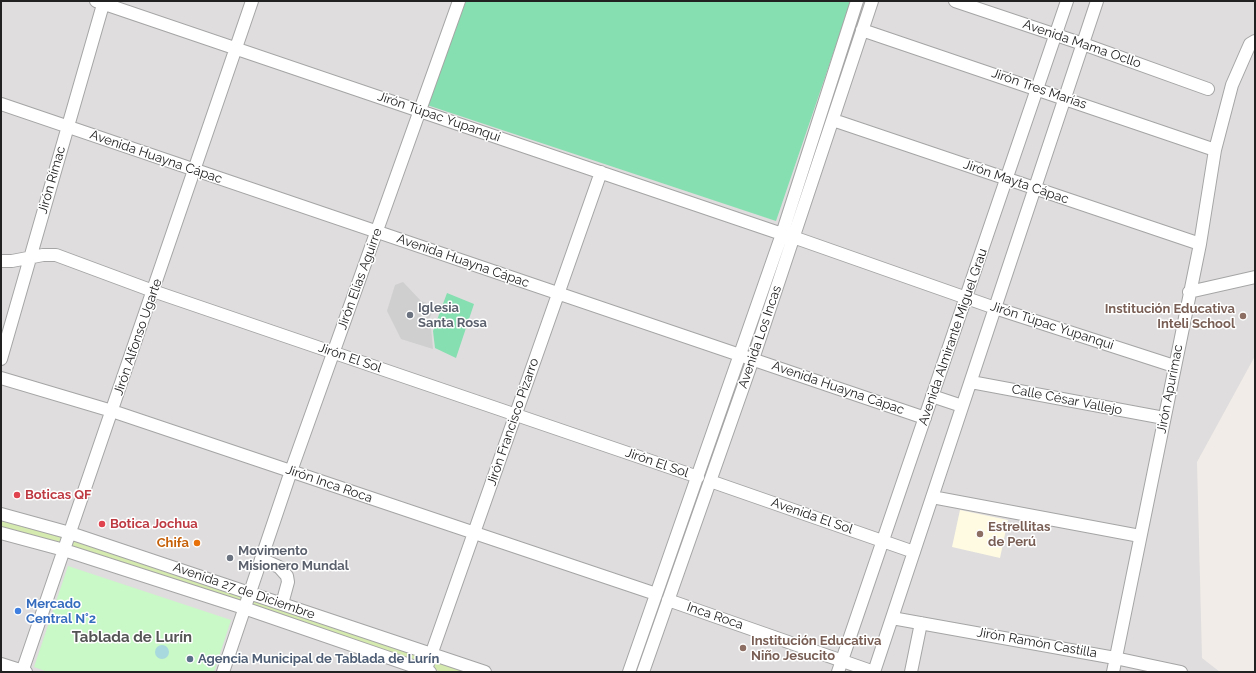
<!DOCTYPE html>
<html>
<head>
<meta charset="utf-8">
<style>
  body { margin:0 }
  #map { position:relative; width:1256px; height:673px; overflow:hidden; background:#f1ece7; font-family:Raleway,sans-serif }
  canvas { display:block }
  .frame { position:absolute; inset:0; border:2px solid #212121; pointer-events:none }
</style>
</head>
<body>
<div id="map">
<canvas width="1256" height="673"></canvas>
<div class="frame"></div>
</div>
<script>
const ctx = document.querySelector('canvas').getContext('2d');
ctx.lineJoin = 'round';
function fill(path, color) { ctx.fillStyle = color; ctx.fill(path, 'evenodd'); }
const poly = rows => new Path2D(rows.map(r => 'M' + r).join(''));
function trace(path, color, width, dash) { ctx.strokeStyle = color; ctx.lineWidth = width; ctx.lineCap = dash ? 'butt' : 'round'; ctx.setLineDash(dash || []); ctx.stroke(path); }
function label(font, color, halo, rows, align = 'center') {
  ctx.font = font + ' Raleway,sans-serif'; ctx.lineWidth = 3; ctx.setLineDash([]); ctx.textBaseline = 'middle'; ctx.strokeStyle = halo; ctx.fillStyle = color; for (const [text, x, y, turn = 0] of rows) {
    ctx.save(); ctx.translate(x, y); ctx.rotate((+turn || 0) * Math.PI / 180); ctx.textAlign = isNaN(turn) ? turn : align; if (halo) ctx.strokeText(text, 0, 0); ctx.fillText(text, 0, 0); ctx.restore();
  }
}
fill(poly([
  [1,1,1255,1,1255,356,1197,462,1202,658,1220,672,1,672]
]), '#dfddde');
fill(poly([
  [960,510,1008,520,1000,558,952,547]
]), '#fffbe2');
fill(poly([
  [403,282,421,301,427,303,432,313,430,317,433,349,401,339,387,311,395,285]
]), '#cfcfcf');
fill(poly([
  [1,518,65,535,61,546,1,529],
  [72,539,244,595,240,602,69,547],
  [252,597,428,657,425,666,249,606],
  [434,659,471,672,442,672,431,668]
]), '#d4eaae');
fill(poly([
  [68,566,231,620,214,672,48,672,34,667]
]), '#c9f9c6');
fill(poly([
  [466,1,851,1,776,221,427,105],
  [447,293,474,304,456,358,435,348,433,331]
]), '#86dfb0');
fill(poly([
  '155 652a7 7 0 1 1 14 0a7 7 0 1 1-14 0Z'
]), '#a8d9de');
const minor = poly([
  [96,1,782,234],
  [955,1,1083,44,1208,89],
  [862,30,1215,150],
  [1,104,925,418],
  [833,120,1200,244],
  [793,237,995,308,1174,366],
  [1,261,12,261,43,255,56,255,153,291,698,477],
  [1189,292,1255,277],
  [1,359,104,1],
  [1,378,112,411,656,594],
  [971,382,1164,418],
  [932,396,962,406],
  [710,481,914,552],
  [932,497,1140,536],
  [1,514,70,533,485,672],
  [1,533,64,550,244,608,430,672],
  [261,559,279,567,287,576,288,582,282,604],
  [668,600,874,672],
  [892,618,1115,658,1181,672],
  [1,664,26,672],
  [22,672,252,1],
  [223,672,291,471,459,1],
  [425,672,601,172],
  [629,672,782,234,857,1],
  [643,672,753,359,872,1],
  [838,672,1067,1],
  [874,672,1097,1],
  [911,672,921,623],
  [1113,672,1200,244,1215,150,1232,85,1246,53,1250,44,1255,41]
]);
trace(minor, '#a5a5a5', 14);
trace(minor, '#fff', 12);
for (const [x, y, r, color] of [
  [410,315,4,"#6b7280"],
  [1243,316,4,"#8d6e63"],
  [17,495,4,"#e0444e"],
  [102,524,4,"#e0444e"],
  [980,534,4,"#8d6e63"],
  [197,543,4,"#e8710a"],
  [230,558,4,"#6b7280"],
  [18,611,4,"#3f7fe0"],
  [743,648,4,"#8d6e63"],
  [190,659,4,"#5c6f8a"]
]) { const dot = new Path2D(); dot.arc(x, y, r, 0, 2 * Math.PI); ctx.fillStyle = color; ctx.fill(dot); trace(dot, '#fff', 1.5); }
label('13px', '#212121', '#fff', [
  ["Avenida Mama Ocllo",1082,44,19],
  ["Jirón Tres Marías",1039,89,19],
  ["Jirón Túpac Yupanqui",439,117,19],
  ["Avenida Huayna Cápac",156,157,19],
  ["Jirón Rímac",52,180,-74],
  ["Jirón Mayta Cápac",1016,182,19],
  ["Avenida Huayna Cápac",463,261,19],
  ["Jirón Elías Aguirre",360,279,-70],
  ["Jirón Túpac Yupanqui",1052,326,18],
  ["Jirón Alfonso Ugarte",138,337,-71],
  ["Avenida Los Incas",760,337,-71],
  ["Avenida Almirante Miguel Grau",953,337,-71],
  ["Jirón El Sol",350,358,19],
  ["Avenida Huayna Cápac",838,388,19],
  ["Jirón Apurimac",1170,389,-79],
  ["Calle César Vallejo",1067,400,11],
  ["Jirón Francisco Pizarro",513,422,-71],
  ["Jirón El Sol",657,463,19],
  ["Jirón Inca Roca",329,484,19],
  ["Avenida El Sol",812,516,19],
  ["Avenida 27 de Diciembre",244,591,19],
  ["Inca Roca",715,616,19],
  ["Jirón Ramón Castilla",1037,643,10]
]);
label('bold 13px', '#5b616d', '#fff', [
  ["Iglesia",418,308],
  ["Santa Rosa",418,323],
  ["Movimento",238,551],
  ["Misionero Mundal",238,566]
], 'left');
label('bold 13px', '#785e54', '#fff', [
  ["Institución Educativa",1235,309,"right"],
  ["Inteli School",1235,324,"right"],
  ["Estrellitas",988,527],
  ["de Perú",988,542],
  ["Institución Educativa",751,641],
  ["Niño Jesucito",751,656]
], 'left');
label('bold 13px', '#be3a42', '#fff', [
  ["Boticas QF",25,495],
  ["Botica Jochua",110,524]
], 'left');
label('bold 13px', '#c56008', '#fff', [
  ["Chifa",189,543]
], 'right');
label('bold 13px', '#366cbe', '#fff', [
  ["Mercado",26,604],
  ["Central N°2",26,619]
], 'left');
label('bold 13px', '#4e5e75', '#fff', [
  ["Agencia Municipal de Tablada de Lurín",198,659]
], 'left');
label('bold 15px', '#545454', '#fff', [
  ["Tablada de Lurín",132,637]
]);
</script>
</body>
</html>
